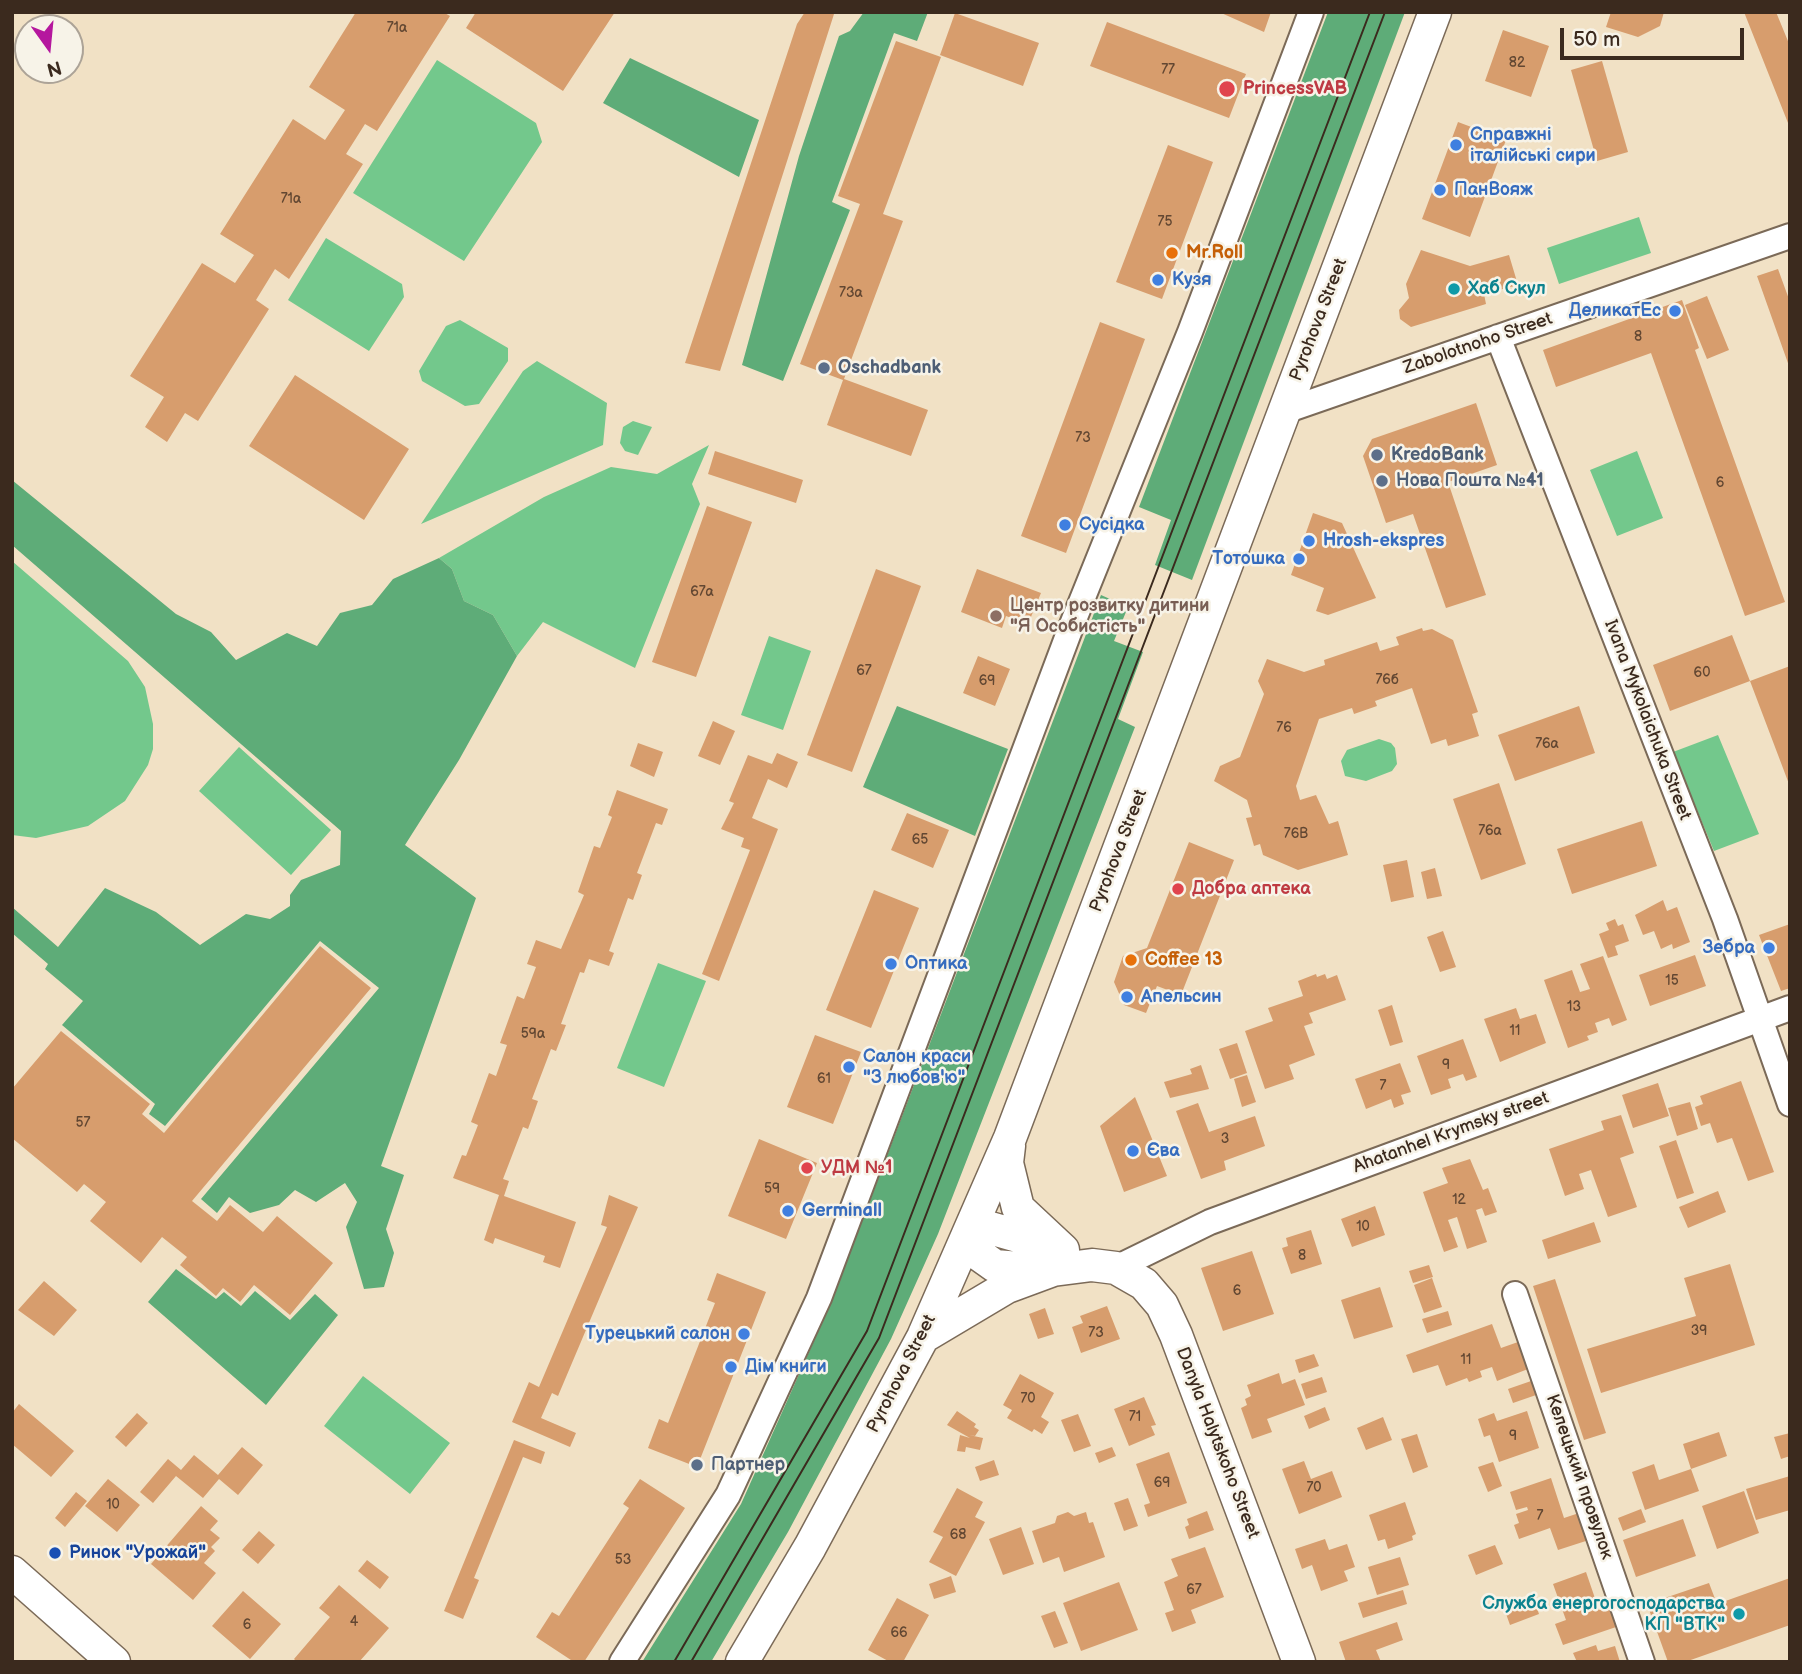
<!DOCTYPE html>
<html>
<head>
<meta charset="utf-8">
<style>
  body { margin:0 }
  #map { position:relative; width:1802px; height:1674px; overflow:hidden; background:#f1e1c5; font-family:"Balsamiq Sans",sans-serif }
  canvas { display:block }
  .frame { position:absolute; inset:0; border:14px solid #3b2a1e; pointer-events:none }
  .north { position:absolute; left:14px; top:14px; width:70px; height:70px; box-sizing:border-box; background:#f7f3e8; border:2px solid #aca397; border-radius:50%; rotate:165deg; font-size:19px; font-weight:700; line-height:28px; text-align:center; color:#3b2a1e }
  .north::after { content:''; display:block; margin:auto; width:24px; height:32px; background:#b5179e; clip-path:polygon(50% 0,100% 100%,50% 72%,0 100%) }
  .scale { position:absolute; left:1560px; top:28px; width:184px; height:32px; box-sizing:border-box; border:4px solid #3b2a1e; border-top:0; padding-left:9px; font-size:21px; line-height:24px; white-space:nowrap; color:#3b2a1e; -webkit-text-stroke:5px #f7f3e8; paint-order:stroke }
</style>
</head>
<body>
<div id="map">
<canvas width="1802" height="1674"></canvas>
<div class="frame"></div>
<div class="north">N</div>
<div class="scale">50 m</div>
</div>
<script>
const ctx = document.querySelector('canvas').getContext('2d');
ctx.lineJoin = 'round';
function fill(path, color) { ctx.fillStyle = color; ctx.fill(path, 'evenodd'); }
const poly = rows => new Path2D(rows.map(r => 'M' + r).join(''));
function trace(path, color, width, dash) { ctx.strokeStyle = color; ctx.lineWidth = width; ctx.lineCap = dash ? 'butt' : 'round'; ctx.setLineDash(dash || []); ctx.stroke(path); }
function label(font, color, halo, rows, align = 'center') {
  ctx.font = font + ' "Balsamiq Sans",sans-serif'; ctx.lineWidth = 5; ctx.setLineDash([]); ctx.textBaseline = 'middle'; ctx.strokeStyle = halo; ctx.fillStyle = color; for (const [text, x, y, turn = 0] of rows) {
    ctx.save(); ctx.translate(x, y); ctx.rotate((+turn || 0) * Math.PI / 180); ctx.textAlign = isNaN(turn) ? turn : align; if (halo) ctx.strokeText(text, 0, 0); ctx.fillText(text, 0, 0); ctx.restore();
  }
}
fill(poly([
  [437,60,536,123,542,142,464,261,353,193],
  [1639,217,1651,253,1559,284,1547,248],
  [326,238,402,284,404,297,369,351,288,300],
  [460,320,508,348,508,361,479,404,465,406,422,381,419,371,446,326],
  [537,361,607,403,603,445,421,524,523,371],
  [633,421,652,427,638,455,625,451,620,443,623,427],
  [709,445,692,484,700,504,635,668,543,622,517,656,493,615,464,601,452,569,439,558,544,497,611,467,657,474],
  [1637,451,1663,518,1617,536,1590,470],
  [12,561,128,661,145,687,153,724,153,749,148,765,125,801,88,826,36,838,12,835],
  [769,636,811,651,783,730,741,715],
  [1718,735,1759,834,1714,851,1673,752],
  [1379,739,1391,743,1395,748,1397,764,1392,771,1366,781,1345,776,1341,761,1347,750],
  [239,747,331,830,291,875,199,791],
  [658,963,706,981,664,1087,617,1068],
  [363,1376,450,1443,410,1494,324,1426]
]), '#73c88c');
fill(poly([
  [864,12,928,12,917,41,894,33,832,202,850,210,783,381,742,365,799,156,839,36,850,31],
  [1328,12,1405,12,1192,580,1155,565,1171,520,1139,507],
  [630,58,759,120,739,177,603,103],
  [12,480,176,614,211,632,236,660,287,633,317,646,340,613,372,605,393,579,439,558,452,569,464,601,493,615,517,656,459,760,405,845,476,898,381,1166,404,1175,386,1229,394,1253,384,1287,364,1289,346,1227,357,1202,345,1183,316,1202,295,1190,279,1205,250,1213,229,1197,217,1213,201,1199,379,988,320,941,165,1126,149,1114,155,1104,62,1025,83,1001,45,969,48,964,12,933,12,907,58,947,105,888,156,912,200,945,246,914,270,919,290,906,290,895,301,880,340,865,341,831,12,545],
  [1101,595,1128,607,1114,641,1143,652,1118,719,1135,727,938,1234,891,1339,788,1532,711,1662,642,1662,741,1504,830,1305],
  [897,706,1008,749,975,836,863,787],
  [176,1269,216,1299,224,1292,241,1306,255,1291,290,1320,315,1294,338,1315,266,1405,148,1302]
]), '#5eac78');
fill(poly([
  [356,12,443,12,450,16,377,131,365,124,346,154,363,164,289,279,275,269,256,300,269,309,198,421,185,413,167,442,145,427,164,397,130,376,202,263,235,283,254,255,220,234,293,119,325,140,345,110,309,87],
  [476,12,615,12,563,91,466,28],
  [805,12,834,14,720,371,685,363,797,24],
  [1219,12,1271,12,1264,32],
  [1611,12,1664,12,1660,26,1638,37,1606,27],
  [1744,12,1776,12,1790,46,1790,128],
  [955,13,1039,43,1023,86,940,55],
  [1107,22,1246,74,1229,118,1090,66],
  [1503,30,1549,46,1531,97,1485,81],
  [896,41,941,57,883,214,903,221,844,379,928,410,911,456,827,425,843,380,800,364,860,204,838,196],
  [1602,61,1628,152,1597,161,1571,70],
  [1458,122,1506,140,1470,237,1422,219],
  [1168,145,1213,162,1162,299,1116,282],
  [1421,250,1470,266,1509,255,1518,285,1484,294,1486,304,1411,327,1400,319,1399,310,1409,298,1406,284],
  [1778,269,1790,302,1789,366,1757,276],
  [1707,296,1729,350,1707,359,1685,305],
  [1682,300,1699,348,1695,350,1785,602,1745,616,1651,353,1556,387,1543,350],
  [1100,322,1145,339,1066,553,1021,536],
  [295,375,409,449,364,520,249,446],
  [1476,403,1497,465,1448,482,1486,595,1446,608,1413,514,1386,523,1363,456,1372,439],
  [715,451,803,480,796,503,708,474],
  [707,506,752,522,696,677,652,662],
  [1313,513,1342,523,1376,598,1328,615,1316,611,1324,588,1291,575],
  [876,569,921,586,852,772,807,755],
  [977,569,1041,593,1028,624,1006,616,1002,628,961,612],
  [1422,628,1423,631,1432,629,1453,640,1478,712,1472,714,1479,736,1448,746,1446,739,1431,744,1412,688,1375,701,1377,706,1354,714,1352,708,1319,719,1296,786,1300,800,1316,795,1329,824,1338,821,1348,855,1298,870,1263,855,1260,844,1254,846,1246,818,1252,817,1247,800,1214,781,1220,766,1240,757,1264,694,1258,681,1267,659,1304,672,1325,665,1324,660,1377,642,1380,651,1399,645,1396,637],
  [1732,635,1750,681,1670,711,1653,665],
  [978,656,1010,669,995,706,963,693],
  [1790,666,1790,784,1789,784,1750,681],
  [1579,706,1595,753,1515,781,1498,735],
  [713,721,735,731,720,765,698,756],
  [638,743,663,752,654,777,630,766],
  [777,753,798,762,787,788,768,779,752,818,778,829,719,981,702,974,750,850,741,847,744,838,721,829,734,803,729,801,748,755,772,764],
  [1499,783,1526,864,1481,880,1453,799],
  [617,790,668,809,662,825,656,823,637,873,642,875,633,900,628,898,609,951,614,953,609,966,589,959,584,973,580,972,561,1024,566,1025,556,1051,551,1049,532,1099,538,1101,528,1129,523,1127,503,1179,509,1181,504,1196,576,1222,560,1268,543,1262,545,1256,495,1238,493,1244,484,1240,499,1195,453,1178,462,1155,466,1156,478,1125,471,1122,489,1073,496,1076,507,1045,500,1043,517,996,524,999,536,967,527,964,536,940,561,949,584,895,578,892,594,846,600,848,612,817,608,815],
  [907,813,949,830,933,868,891,850],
  [1642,821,1657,866,1572,894,1557,849],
  [1189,842,1234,860,1181,995,1157,986,1146,1013,1124,1005,1114,982,1123,956,1147,948],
  [1407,860,1414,897,1391,902,1383,865],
  [1435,868,1442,896,1427,899,1421,872],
  [874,890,919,908,871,1028,826,1010],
  [1663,900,1667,911,1677,907,1690,942,1673,949,1672,944,1661,949,1654,931,1643,935,1635,915],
  [1615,919,1618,926,1623,924,1629,941,1615,946,1618,955,1608,958,1599,934,1609,930,1606,923],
  [1790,924,1790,988,1781,991,1759,935],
  [1443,931,1456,967,1440,972,1427,937],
  [320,946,371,988,192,1201,217,1221,230,1205,263,1232,277,1216,333,1263,290,1315,254,1285,240,1302,223,1288,216,1296,180,1265,187,1257,162,1237,141,1263,90,1221,106,1202,84,1184,77,1192,12,1138,12,1089,61,1031,150,1104,142,1114,164,1133],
  [1695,955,1706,986,1650,1006,1639,975],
  [1603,956,1627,1020,1612,1026,1609,1018,1595,1023,1598,1032,1587,1036,1589,1040,1568,1048,1544,980,1572,970,1580,992,1590,989,1580,964],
  [1316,974,1317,977,1325,974,1327,979,1337,975,1346,1000,1309,1013,1313,1023,1304,1026,1315,1055,1289,1065,1294,1079,1265,1089,1245,1031,1273,1021,1268,1008,1303,996,1298,981],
  [1392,1005,1403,1042,1390,1046,1378,1010],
  [1516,1008,1520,1019,1536,1014,1546,1043,1500,1062,1484,1019],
  [815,1035,861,1052,833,1124,787,1107],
  [1463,1039,1477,1077,1466,1081,1463,1074,1448,1079,1451,1088,1431,1095,1417,1056],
  [1237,1043,1247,1073,1230,1079,1219,1049],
  [1400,1063,1411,1092,1401,1095,1404,1104,1394,1108,1391,1099,1366,1109,1355,1079],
  [1201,1065,1209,1089,1170,1098,1164,1082,1192,1074,1190,1069],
  [1247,1075,1256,1102,1242,1107,1234,1079],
  [1741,1081,1774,1172,1748,1181,1732,1138,1717,1143,1710,1123,1701,1126,1695,1107,1703,1104,1700,1096],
  [1658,1083,1669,1116,1633,1128,1622,1095],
  [1135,1097,1167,1176,1124,1192,1100,1126],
  [1690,1102,1698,1129,1677,1136,1668,1108],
  [1198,1103,1209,1132,1255,1116,1265,1146,1224,1161,1226,1170,1201,1179,1176,1111],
  [1621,1115,1634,1153,1620,1158,1637,1207,1608,1217,1591,1170,1579,1174,1584,1189,1565,1196,1549,1149,1604,1130,1601,1121],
  [759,1139,817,1163,786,1239,728,1216],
  [1676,1140,1694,1193,1677,1199,1659,1146],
  [1470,1159,1483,1190,1488,1188,1497,1212,1485,1216,1482,1208,1476,1210,1487,1242,1467,1249,1457,1217,1448,1220,1458,1247,1444,1252,1423,1192,1448,1183,1442,1168],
  [1718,1191,1726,1212,1688,1228,1679,1207],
  [609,1195,638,1207,558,1396,552,1393,541,1418,576,1433,570,1447,512,1422,529,1382,539,1387,607,1227,601,1225],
  [1375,1206,1385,1235,1352,1247,1341,1219],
  [1594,1222,1601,1242,1548,1259,1542,1240],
  [1311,1230,1322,1264,1291,1274,1282,1248,1288,1246,1286,1238],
  [1252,1251,1274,1314,1223,1331,1201,1268],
  [1730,1264,1755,1345,1601,1393,1587,1349,1696,1316,1684,1278],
  [1429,1265,1433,1277,1413,1283,1409,1271],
  [717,1273,766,1292,697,1467,648,1448,659,1419,668,1423,715,1303,707,1300],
  [1432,1278,1442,1307,1424,1313,1414,1285],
  [1555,1279,1606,1433,1584,1440,1533,1286],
  [44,1281,77,1310,54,1336,18,1310],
  [1380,1287,1393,1327,1354,1339,1341,1300],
  [1107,1306,1120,1339,1081,1353,1072,1327,1083,1323,1080,1316],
  [1045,1308,1054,1334,1038,1339,1029,1314],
  [1448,1311,1452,1325,1427,1333,1422,1319],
  [1492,1324,1501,1348,1518,1342,1528,1369,1497,1381,1492,1367,1480,1371,1482,1377,1469,1382,1467,1378,1446,1386,1438,1365,1413,1373,1406,1355],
  [1314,1354,1319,1366,1299,1373,1295,1360],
  [1279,1373,1282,1384,1295,1379,1305,1405,1267,1419,1272,1432,1252,1439,1241,1408,1247,1405,1245,1399,1251,1396,1247,1385],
  [1020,1374,1054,1393,1041,1417,1049,1422,1042,1434,1034,1429,1032,1432,1007,1418,1012,1410,1003,1405],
  [1322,1377,1327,1392,1306,1399,1301,1384],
  [1534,1380,1539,1394,1513,1403,1508,1389],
  [1144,1397,1156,1425,1151,1426,1155,1435,1129,1446,1114,1409],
  [19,1404,74,1451,51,1477,12,1444,12,1413],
  [1325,1407,1330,1420,1309,1429,1304,1416],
  [957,1411,976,1424,974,1427,979,1430,975,1436,969,1435,983,1438,980,1450,966,1447,965,1452,957,1451,960,1435,970,1438,947,1425],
  [1527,1411,1539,1448,1499,1462,1490,1435,1484,1437,1478,1419,1494,1413,1497,1421],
  [137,1413,148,1423,126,1447,115,1437],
  [1078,1414,1091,1446,1074,1452,1061,1420],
  [1383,1417,1392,1440,1366,1450,1357,1428],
  [1719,1432,1727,1456,1691,1469,1683,1444],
  [1790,1433,1790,1456,1781,1459,1774,1437],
  [1417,1434,1428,1467,1413,1473,1401,1439],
  [514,1440,545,1452,541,1464,523,1457,474,1578,479,1580,463,1619,444,1611],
  [242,1447,263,1465,238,1495,219,1479,203,1498,176,1476,153,1503,140,1492,168,1459,181,1470,194,1455,218,1475],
  [1112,1447,1116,1456,1099,1463,1095,1453],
  [1169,1452,1187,1503,1148,1517,1144,1505,1150,1503,1136,1464],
  [994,1460,999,1475,980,1481,975,1467],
  [1304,1461,1311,1479,1332,1471,1342,1497,1299,1514,1282,1469],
  [1493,1462,1502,1486,1488,1492,1478,1467],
  [1654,1464,1659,1480,1691,1469,1699,1491,1645,1510,1632,1472],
  [1790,1476,1790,1510,1756,1520,1746,1489],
  [1551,1478,1564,1518,1582,1512,1592,1539,1558,1550,1550,1528,1519,1539,1514,1525,1519,1523,1516,1514,1528,1510,1527,1507,1516,1510,1510,1492],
  [108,1479,140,1505,117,1532,85,1506],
  [640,1479,685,1508,584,1662,574,1662,536,1637,552,1612,559,1616,629,1508,623,1504],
  [957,1488,983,1502,975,1517,985,1522,956,1576,929,1562,943,1537,933,1532],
  [1744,1491,1759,1533,1717,1549,1702,1506],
  [76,1492,87,1501,65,1527,55,1518],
  [1128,1498,1138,1526,1124,1531,1114,1503],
  [1405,1502,1416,1534,1412,1536,1413,1540,1388,1549,1385,1539,1378,1541,1369,1515],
  [201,1506,218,1521,210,1530,220,1538,211,1547,215,1551,204,1563,216,1573,193,1600,151,1564],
  [1641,1509,1646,1522,1623,1531,1618,1518],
  [1207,1511,1214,1530,1189,1539,1185,1527,1189,1525,1187,1519],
  [1068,1512,1074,1516,1086,1512,1089,1523,1093,1522,1105,1557,1064,1572,1059,1557,1043,1563,1032,1531,1055,1523,1057,1516],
  [1683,1519,1696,1556,1636,1577,1623,1540],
  [1021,1527,1034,1564,1003,1575,989,1539],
  [259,1531,275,1545,258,1564,242,1550],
  [1325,1539,1329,1550,1347,1544,1355,1567,1344,1571,1348,1581,1321,1591,1312,1565,1302,1569,1295,1549],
  [1495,1545,1503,1564,1476,1575,1468,1555],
  [1205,1547,1224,1597,1191,1610,1196,1623,1172,1632,1165,1613,1174,1610,1164,1582,1178,1576,1171,1559],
  [1400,1557,1409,1585,1377,1595,1368,1567],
  [367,1560,389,1577,380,1589,358,1571],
  [1586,1572,1599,1610,1615,1605,1622,1625,1563,1645,1555,1624,1566,1620,1553,1584],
  [951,1576,956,1592,934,1599,929,1584],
  [1790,1578,1790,1625,1685,1662,1668,1662,1647,1604,1709,1583,1717,1604],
  [1119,1582,1138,1630,1081,1651,1063,1603],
  [339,1585,389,1628,359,1662,297,1662,294,1659,330,1617,319,1608],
  [1403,1590,1407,1604,1363,1618,1358,1603],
  [243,1591,281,1624,250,1659,212,1626],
  [1533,1597,1539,1614,1510,1625,1505,1611,1511,1609,1510,1606],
  [897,1598,929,1615,903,1662,890,1662,868,1650],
  [1055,1611,1068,1643,1054,1648,1041,1616],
  [1397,1622,1403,1640,1376,1650,1381,1662,1346,1662,1339,1642],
  [1596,1645,1598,1651,1615,1646,1620,1662,1577,1662,1573,1653]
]), '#d79d6d');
const minor = poly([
  [1498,337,1725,919,1790,1104],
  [1285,411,1790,236],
  [1116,1268,1210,1222,1790,1008],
  [1515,1294,1642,1662],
  [622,1662,728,1495,819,1298,1071,627,1190,332,1311,12]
]);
const major = poly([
  [1009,1146,1007,1163,1018,1208,1063,1250],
  [970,1232,990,1228,1053,1246],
  [964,1244,995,1266,1043,1270],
  [923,1337,1007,1287,1053,1270,1092,1265,1116,1268,1144,1284,1162,1305,1176,1335,1299,1662],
  [12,1572,114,1662],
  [742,1662,810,1547,923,1337,1010,1138,1435,12]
]);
trace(minor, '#7b6a58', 28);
trace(major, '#7b6a58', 35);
trace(minor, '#fff', 24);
trace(major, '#fff', 32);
trace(poly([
  [674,1662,867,1331,1370,12],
  [691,1662,879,1338,1385,12]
]), '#3b2a1e', 2);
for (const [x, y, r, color] of [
  [1227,89,9,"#e0444e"],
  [1456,145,7,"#3f7fe0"],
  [1440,190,7,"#3f7fe0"],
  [1172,253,7,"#e8710a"],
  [1158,280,7,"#3f7fe0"],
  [1454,289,7,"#0f9aa8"],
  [1675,311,7,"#3f7fe0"],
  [824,368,7,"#5c6f8a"],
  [1377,455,7,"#5c6f8a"],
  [1382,481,7,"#5c6f8a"],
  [1065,525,7,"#3f7fe0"],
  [1309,541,7,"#3f7fe0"],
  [1299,559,7,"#3f7fe0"],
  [996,616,7,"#8d6e63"],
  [1178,889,7,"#e0444e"],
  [1769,948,7,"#3f7fe0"],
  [1131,960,7,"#e8710a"],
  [891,964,7,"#3f7fe0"],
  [1127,997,7,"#3f7fe0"],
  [849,1067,7,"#3f7fe0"],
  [1133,1151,7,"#3f7fe0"],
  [807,1168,7,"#e0444e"],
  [788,1211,7,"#3f7fe0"],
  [744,1334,7,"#3f7fe0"],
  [731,1367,7,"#3f7fe0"],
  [697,1465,7,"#5c6f8a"],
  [55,1553,7,"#1a4fb4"],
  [1739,1614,7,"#0f9aa8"]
]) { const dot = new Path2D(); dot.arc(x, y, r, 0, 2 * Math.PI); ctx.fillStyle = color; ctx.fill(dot); trace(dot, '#f7f3e8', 2.5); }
label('14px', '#624732', null, [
  ["71а",397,28],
  ["82",1517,63],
  ["77",1168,70],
  ["71а",291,199],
  ["75",1165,222],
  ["73а",851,293],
  ["8",1638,337],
  ["73",1083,438],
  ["6",1720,483],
  ["67а",702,592],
  ["67",864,671],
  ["60",1702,673],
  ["76б",1387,680],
  ["69",987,681],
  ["76",1284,728],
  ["76а",1547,744],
  ["76а",1490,831],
  ["76В",1296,834],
  ["65",920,840],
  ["15",1672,981],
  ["13",1574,1007],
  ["11",1515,1031],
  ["59а",533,1034],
  ["9",1446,1065],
  ["61",824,1079],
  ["7",1383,1086],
  ["57",83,1123],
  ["3",1225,1139],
  ["59",772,1189],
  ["12",1459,1200],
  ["10",1363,1227],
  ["8",1302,1256],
  ["6",1237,1291],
  ["39",1699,1331],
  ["73",1096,1333],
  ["11",1466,1360],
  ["70",1028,1399],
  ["71",1135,1417],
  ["9",1513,1436],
  ["69",1162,1483],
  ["70",1314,1488],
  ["10",113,1505],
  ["7",1540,1516],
  ["68",958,1535],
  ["53",623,1560],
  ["67",1194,1590],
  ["4",354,1622],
  ["6",247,1625],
  ["66",899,1633]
]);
label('bold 18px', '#be3a42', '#f7f3e8', [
  ["PrincessVAB",1243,89],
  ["Добра аптека",1192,889],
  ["УДМ №1",821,1168]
], 'left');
label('bold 18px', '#366cbe', '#f7f3e8', [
  ["Справжні",1470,135],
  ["італійські сири",1470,156],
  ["ПанВояж",1454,190],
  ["Кузя",1172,280],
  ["ДеликатЕс",1661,311,"right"],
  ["Сусідка",1079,525],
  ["Hrosh-ekspres",1323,541],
  ["Тотошка",1285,559,"right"],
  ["Зебра",1755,948,"right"],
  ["Оптика",905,964],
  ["Апельсин",1141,997],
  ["Салон краси",863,1057],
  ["\"З любов'ю\"",863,1078],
  ["Єва",1147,1151],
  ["Germinall",802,1211],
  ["Турецький салон",730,1334,"right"],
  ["Дім книги",745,1367]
], 'left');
label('bold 18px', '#c56008', '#f7f3e8', [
  ["Mr.Roll",1186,253],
  ["Coffee 13",1145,960]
], 'left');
label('bold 18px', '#0d838f', '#f7f3e8', [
  ["Хаб Скул",1468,289],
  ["Служба енергогосподарства",1725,1604,"right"],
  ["КП \"ВТК\"",1725,1625,"right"]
], 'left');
label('18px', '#3b2a1e', '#f7f3e8', [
  ["Pyrohova Street",1319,320,-69],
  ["Zabolotnoho Street",1478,344,-19],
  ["Ivana Mykolaichuka Street",1647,720,69],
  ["Pyrohova Street",1119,851,-69],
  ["Ahatanhel Krymsky street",1451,1133,-20],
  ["Pyrohova Street",902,1374,-63],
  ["Danyla Halytskoho Street",1217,1443,69],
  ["Келецький провулок",1579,1477,71]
]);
label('bold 18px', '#4e5e75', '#f7f3e8', [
  ["Oschadbank",838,368],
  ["KredoBank",1391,455],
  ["Нова Пошта №41",1396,481],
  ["Партнер",711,1465]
], 'left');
label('bold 18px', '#785e54', '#f7f3e8', [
  ["Центр розвитку дитини",1010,606],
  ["\"Я Особистість\"",1010,627]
], 'left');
label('bold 18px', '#164399', '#f7f3e8', [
  ["Ринок \"Урожай\"",69,1553]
], 'left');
</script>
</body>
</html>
